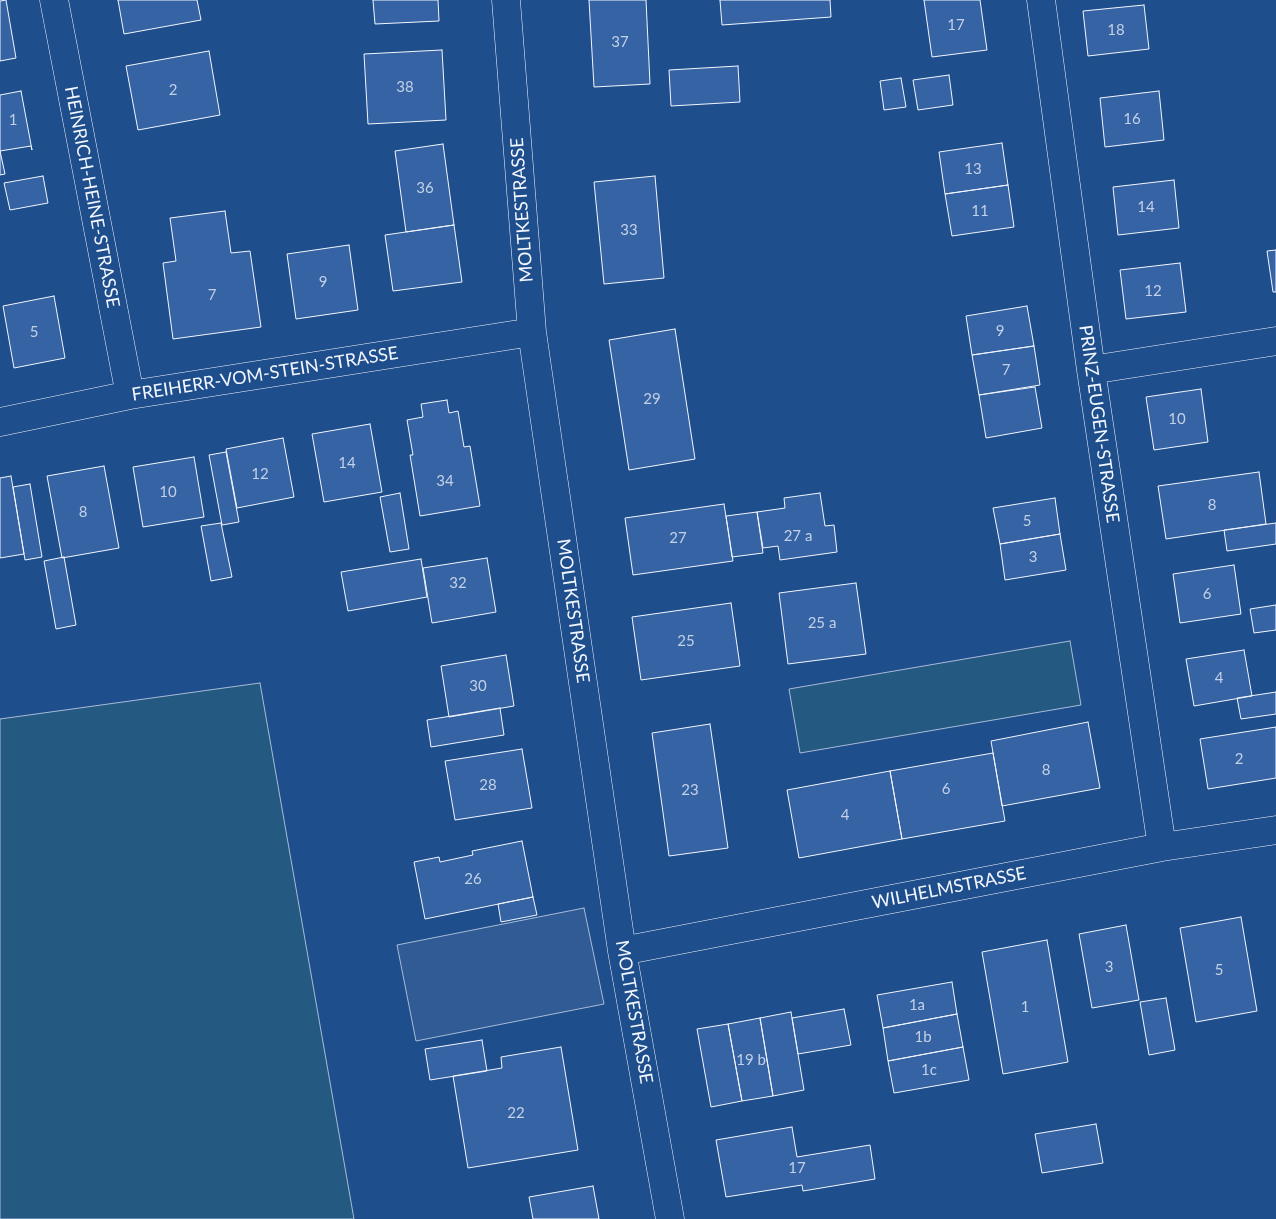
<!DOCTYPE html>
<html>
<head>
<meta charset="utf-8">
<style>
  body { margin:0 }
  canvas { display:block; background:#1f4e8c }
</style>
</head>
<body>
<canvas width="1276" height="1219"></canvas>
<script>
const ctx = document.querySelector('canvas').getContext('2d');
ctx.lineJoin = 'round';
function fill(path, color) { ctx.fillStyle = color; ctx.fill(path, 'evenodd'); }
const poly = rows => new Path2D(rows.map(r => 'M' + r).join(''));
function trace(path, color, width, dash) { ctx.strokeStyle = color; ctx.lineWidth = width; ctx.lineCap = dash ? 'butt' : 'round'; ctx.setLineDash(dash || []); ctx.stroke(path); }
function label(font, color, halo, rows, align = 'center') {
  ctx.font = font + ' Lato,sans-serif'; ctx.lineWidth = 4; ctx.setLineDash([]); ctx.textBaseline = 'middle'; ctx.strokeStyle = halo; ctx.fillStyle = color; for (const [text, x, y, turn = 0] of rows) {
    ctx.save(); ctx.translate(x, y); ctx.rotate((+turn || 0) * Math.PI / 180); ctx.textAlign = isNaN(turn) ? turn : align; if (halo) ctx.strokeText(text, 0, 0); ctx.fillText(text, 0, 0); ctx.restore();
  }
}
const green = poly([
  [1070,641,1081,705,800,753,789,689,1070,641],
  [260,683,354,1219,0,1219,0,719,260,683]
]);
fill(green, '#245a82');
trace(green, '#a8bbd7', 1);
const parking = poly([
  [584,908,604,1004,416,1041,397,945,584,908]
]);
fill(parking, '#305b95');
trace(parking, '#a8bbd7', 1);
const building = poly([
  [6,0,16,58,0,61,0,1,6,0],
  [118,0,197,0,201,20,124,34,118,0],
  [373,0,438,0,439,21,375,24,373,0],
  [589,0,646,0,650,84,594,87,589,0],
  [720,0,830,0,831,17,722,25,720,0],
  [924,0,980,0,987,50,932,57,924,0],
  [1144,5,1149,49,1088,56,1083,11,1144,5],
  [442,50,446,120,368,124,364,54,442,50],
  [209,51,220,115,138,130,126,66,209,51],
  [738,66,740,102,671,106,669,70,738,66],
  [949,75,953,105,918,110,913,80,949,75],
  [901,78,906,107,884,110,880,81,901,78],
  [21,91,32,150,31,146,0,151,0,95,21,91],
  [1159,91,1164,140,1105,147,1100,98,1159,91],
  [1002,143,1008,185,945,194,939,152,1002,143],
  [443,144,454,225,406,232,395,151,443,144],
  [0,151,5,174,0,175,0,151],
  [43,176,48,203,10,210,4,183,43,176],
  [655,176,664,278,604,284,594,182,655,176],
  [1174,180,1179,228,1118,235,1113,187,1174,180],
  [1008,185,1014,227,952,236,945,194,1008,185],
  [225,211,231,253,250,251,261,327,173,339,163,263,176,261,170,218,225,211],
  [454,225,462,282,393,291,385,235,454,225],
  [349,245,358,310,296,319,287,254,349,245],
  [1276,250,1276,292,1273,292,1267,251,1276,250],
  [1180,263,1186,312,1126,319,1120,270,1180,263],
  [54,296,65,358,14,368,3,306,54,296],
  [1027,306,1034,346,972,355,966,316,1027,306],
  [675,329,695,459,629,470,609,340,675,329],
  [1034,346,1040,385,979,395,972,355,1034,346],
  [1035,387,1042,428,986,438,979,395,1035,387],
  [1201,389,1208,442,1154,450,1146,397,1201,389],
  [447,400,449,413,458,411,464,447,470,446,480,506,420,516,410,455,413,455,407,420,423,417,421,404,447,400],
  [370,424,382,492,324,502,312,434,370,424],
  [283,438,294,497,237,508,226,449,283,438],
  [226,452,239,522,222,525,209,455,226,452],
  [194,457,204,517,143,527,133,467,194,457],
  [104,466,119,548,62,558,47,476,104,466],
  [1259,472,1266,524,1166,539,1158,486,1259,472],
  [11,476,24,554,0,558,0,478,11,476],
  [30,484,42,557,25,560,13,487,30,484],
  [400,493,409,549,390,552,380,497,400,493],
  [820,493,825,526,834,525,837,552,780,560,778,546,763,548,757,512,785,508,784,498,820,493],
  [1055,498,1060,534,1000,544,993,508,1055,498],
  [724,504,733,561,633,575,625,518,724,504],
  [757,512,763,553,732,557,726,516,757,512],
  [221,523,232,577,211,581,201,526,221,523],
  [1276,523,1276,544,1227,551,1224,530,1276,523],
  [1060,534,1066,570,1005,580,1000,544,1060,534],
  [64,557,76,625,56,629,44,561,64,557],
  [487,558,496,612,432,623,423,568,487,558],
  [421,559,427,597,348,611,341,572,421,559],
  [1234,565,1241,614,1180,623,1173,574,1234,565],
  [856,583,866,654,788,664,779,593,856,583],
  [731,603,740,666,641,680,632,617,731,603],
  [1276,605,1276,630,1254,633,1250,609,1276,605],
  [1244,650,1252,696,1194,706,1186,659,1244,650],
  [506,655,514,706,449,717,441,666,506,655],
  [1276,692,1276,714,1241,719,1237,698,1276,692],
  [500,708,504,735,431,747,427,720,500,708],
  [1088,722,1100,788,1002,806,991,741,1088,722],
  [710,724,728,848,669,856,652,733,710,724],
  [1276,727,1276,778,1208,789,1200,739,1276,727],
  [522,749,532,808,455,820,445,761,522,749],
  [993,753,1005,821,902,839,890,771,993,753],
  [890,771,902,839,799,858,787,790,890,771],
  [522,841,533,897,425,919,414,862,439,857,440,862,473,855,472,851,522,841],
  [533,897,537,915,501,922,498,904,533,897],
  [1241,917,1257,1011,1196,1022,1180,928,1241,917],
  [1126,925,1139,1000,1092,1008,1079,934,1126,925],
  [1047,940,1068,1062,1003,1074,982,952,1047,940],
  [952,982,957,1014,883,1028,877,995,952,982],
  [1166,998,1175,1050,1149,1055,1140,1002,1166,998],
  [844,1009,851,1045,798,1054,792,1018,844,1009],
  [791,1012,804,1090,773,1096,760,1018,791,1012],
  [957,1014,963,1047,888,1061,883,1028,957,1014],
  [760,1018,773,1096,742,1101,728,1024,760,1018],
  [728,1024,742,1101,711,1107,697,1029,728,1024],
  [482,1040,487,1071,430,1080,425,1049,482,1040],
  [561,1047,578,1150,468,1168,453,1076,502,1068,501,1057,561,1047],
  [963,1047,969,1080,894,1093,888,1061,963,1047],
  [1096,1124,1103,1163,1042,1173,1035,1134,1096,1124],
  [792,1127,797,1157,870,1145,875,1179,803,1191,802,1185,726,1197,716,1140,792,1127],
  [593,1186,599,1219,533,1219,529,1197,593,1186]
]);
fill(building, '#3563a3');
trace(building, '#f2f6ff', 1);
const minor = poly([
  [54,0,130,395],
  [506,0,532,332,622,951,670,1219],
  [1041,0,1091,370,1162,847],
  [1091,370,1276,341],
  [0,422,130,395,532,332],
  [622,951,1162,847,1276,830]
]);
trace(minor, '#f2f6ff', 29);
trace(minor, '#1f4e8c', 28);
label('15px', '#c3d1e8', null, [
  ["17",956,25],
  ["18",1116,30],
  ["37",620,42],
  ["38",405,87],
  ["2",173,90],
  ["16",1132,119],
  ["1",13,120],
  ["13",973,169],
  ["36",425,188],
  ["14",1146,207],
  ["11",980,211],
  ["33",629,230],
  ["9",323,282],
  ["12",1153,291],
  ["7",212,295],
  ["9",1000,331],
  ["5",34,332],
  ["7",1006,370],
  ["29",652,399],
  ["10",1177,419],
  ["14",347,463],
  ["12",260,474],
  ["34",445,481],
  ["10",168,492],
  ["8",1212,505],
  ["8",83,512],
  ["5",1027,521],
  ["27 a",798,536],
  ["27",678,538],
  ["3",1033,557],
  ["32",458,583],
  ["6",1207,594],
  ["25 a",822,623],
  ["25",686,641],
  ["4",1219,678],
  ["30",478,686],
  ["2",1239,759],
  ["8",1046,770],
  ["28",488,785],
  ["6",946,789],
  ["23",690,790],
  ["4",845,815],
  ["26",473,879],
  ["3",1109,967],
  ["5",1219,970],
  ["1a",917,1005],
  ["1",1025,1007],
  ["1b",923,1037],
  ["19 b",751,1060],
  ["1c",929,1070],
  ["22",516,1113],
  ["17",797,1168]
]);
label('18px', '#f2f6ff', '#1f4e8c', [
  ["HEINRICH-HEINE-STRASSE",92,197,79],
  ["MOLTKESTRASSE",522,210,-94],
  ["FREIHERR-VOM-STEIN-STRASSE",265,374,-9],
  ["PRINZ-EUGEN-STRASSE",1099,424,82],
  ["MOLTKESTRASSE",573,611,82],
  ["WILHELMSTRASSE",949,888,-11],
  ["MOLTKESTRASSE",634,1012,80]
]);
</script>
</body>
</html>
